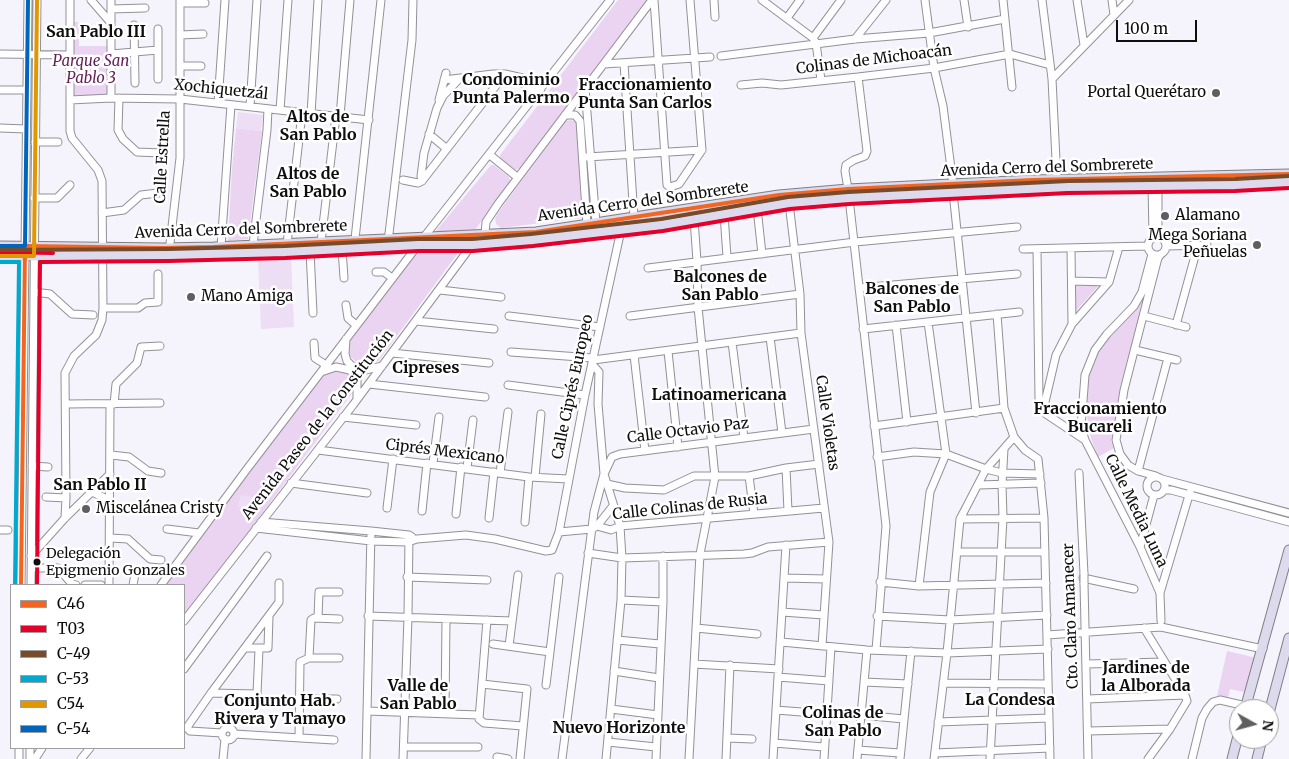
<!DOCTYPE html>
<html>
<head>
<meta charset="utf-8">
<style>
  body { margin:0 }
  #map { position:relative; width:1289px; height:759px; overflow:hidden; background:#f5f4fc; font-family:Merriweather,serif }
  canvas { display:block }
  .legend { position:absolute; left:10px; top:584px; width:175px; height:165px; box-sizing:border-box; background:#fff; border:1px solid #9f9f9f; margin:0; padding:6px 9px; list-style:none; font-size:15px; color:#0e0e0e }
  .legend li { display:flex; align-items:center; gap:10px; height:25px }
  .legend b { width:25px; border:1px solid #9f9f9f }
  .north { position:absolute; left:1229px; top:699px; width:50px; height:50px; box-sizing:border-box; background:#fff; border:1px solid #9f9f9f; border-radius:50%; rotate:97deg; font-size:14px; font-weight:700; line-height:20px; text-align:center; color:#0e0e0e }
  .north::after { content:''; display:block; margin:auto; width:18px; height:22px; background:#5f5e61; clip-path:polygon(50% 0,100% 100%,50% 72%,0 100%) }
  .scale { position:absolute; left:1116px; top:20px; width:81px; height:22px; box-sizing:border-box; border:2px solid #0e0e0e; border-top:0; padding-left:6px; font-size:15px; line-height:18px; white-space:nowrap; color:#0e0e0e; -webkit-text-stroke:4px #fff; paint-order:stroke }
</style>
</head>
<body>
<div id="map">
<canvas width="1289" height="759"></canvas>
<ul class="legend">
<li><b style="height:6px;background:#f26522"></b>C46</li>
<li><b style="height:6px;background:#e4002b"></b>T03</li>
<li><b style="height:6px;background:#7a4b2a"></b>C-49</li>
<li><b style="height:6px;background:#00a9ce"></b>C-53</li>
<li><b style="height:6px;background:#e09701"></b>C54</li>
<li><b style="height:6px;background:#0065bd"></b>C-54</li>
</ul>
<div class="north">N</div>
<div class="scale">100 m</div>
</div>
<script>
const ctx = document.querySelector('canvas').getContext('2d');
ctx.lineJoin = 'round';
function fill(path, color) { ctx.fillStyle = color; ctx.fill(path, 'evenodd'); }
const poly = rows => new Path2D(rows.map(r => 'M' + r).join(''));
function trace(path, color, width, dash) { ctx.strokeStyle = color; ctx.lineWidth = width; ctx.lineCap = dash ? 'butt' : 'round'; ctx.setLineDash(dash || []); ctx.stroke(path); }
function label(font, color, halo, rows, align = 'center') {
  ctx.font = font + ' Merriweather,serif'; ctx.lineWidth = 5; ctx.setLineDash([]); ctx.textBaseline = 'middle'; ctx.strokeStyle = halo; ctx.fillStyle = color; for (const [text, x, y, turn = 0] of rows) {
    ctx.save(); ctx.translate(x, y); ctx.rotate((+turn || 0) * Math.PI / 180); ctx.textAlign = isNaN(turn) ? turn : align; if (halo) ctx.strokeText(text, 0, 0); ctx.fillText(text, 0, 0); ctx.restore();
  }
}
fill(poly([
  [618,0,647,0,520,168,515,170,501,159,500,155],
  [73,22,79,22,79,46,108,46,108,95,73,97],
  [571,120,576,122,577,128,582,218,501,228,496,224,495,219,497,214,566,121],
  [236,128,262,131,248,239,228,241,232,168],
  [491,165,494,165,509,177,510,181,475,230,435,232],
  [417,252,458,253,377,363,369,366,360,365,347,354,348,340],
  [1075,284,1100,284,1075,312],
  [1145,295,1120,387,1111,441,1114,448,1098,457,1091,438,1088,423,1086,404,1089,375,1099,352,1110,337],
  [342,370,348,372,353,377,355,384,353,392,184,618,184,585,166,585,321,376,327,373],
  [1227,651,1257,658,1248,693,1230,689,1228,698,1217,696]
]), '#ebd4f2');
fill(poly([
  [238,112,263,115,261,131,236,128],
  [291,256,294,327,261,329,258,257],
  [241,495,261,499,258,512,238,507]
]), '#edddf5');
const minor = poly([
  [91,0,111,23],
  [654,0,667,185,670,187,679,184,702,150],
  [690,0,702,150],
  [714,0,715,17],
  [762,0,813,38,816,43,821,80],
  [925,0,934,68,943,106,953,184],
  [964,0,968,27],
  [1003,0,1012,87],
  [1042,0,1052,79,1057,180],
  [1077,0,1084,45],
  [1112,0,1114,15],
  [180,3,205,3],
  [111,9,145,8],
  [787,18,800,0],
  [134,25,135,83],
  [158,29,158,79],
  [180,35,203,34],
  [813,38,841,0],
  [855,39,886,0],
  [0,54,70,55],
  [111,54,158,50],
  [721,56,855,39,929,33,1005,19],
  [624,63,634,218],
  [604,64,710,57],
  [180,66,201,66],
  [515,77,537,95],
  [1052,79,1129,0],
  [444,80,493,74,505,74,527,79,541,89],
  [741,85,762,83,781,85,858,77,934,68,1010,54,1050,65],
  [585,88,596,223],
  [0,90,27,90],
  [111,98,111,0],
  [119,98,118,130,123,139,137,152,162,153],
  [70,100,111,98,180,99,369,120],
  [439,100,446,73],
  [218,103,225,0],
  [250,106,257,0],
  [280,110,288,0],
  [311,114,318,0],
  [565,115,575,115,580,121,587,225],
  [340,116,350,0],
  [0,128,26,129],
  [429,134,447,149],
  [35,142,58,142],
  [490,155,517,177],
  [587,157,702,150],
  [403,180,418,183,422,181,505,74],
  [422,181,421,176,424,153,437,108,443,96,459,79],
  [1152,185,1153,237],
  [1158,185,1158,236],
  [848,189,845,171,846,165,854,160,865,156,867,151,858,77],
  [953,192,976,413],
  [34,198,57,198,70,185],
  [849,198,886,526,876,650],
  [789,203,800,294,801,333,829,542,822,646],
  [757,208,762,254],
  [102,213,124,210,141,195,158,193],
  [724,214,727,257],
  [485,234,486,222,498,204,652,0],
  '1148 246a9 9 0 1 1 18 0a9 9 0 1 1-18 0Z',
  [424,237,610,0],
  [355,239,381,0],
  [321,242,336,116],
  [388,242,412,40,413,0],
  [287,244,302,113],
  [253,245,267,130,268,109],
  [1166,246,1207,245],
  [221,247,231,105],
  [1071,248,1072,324],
  [342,249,344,278],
  [1023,249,1147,246],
  [1037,249,1039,399,1041,407,1046,414,1085,440],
  [310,251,313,313],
  [169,252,180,158,180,0],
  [1152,254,1142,292,1134,306,1107,334,1095,350,1085,375,1081,427,1085,440,1140,547,1160,593,1161,621],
  [648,268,855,242,1017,227],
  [376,272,384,272,392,278],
  [1072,281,1109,282],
  [859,288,1017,274],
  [440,290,501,297],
  [34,292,50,294,72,314,93,315],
  [346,305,348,318,356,325],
  [103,308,138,308,145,303,158,302,158,274],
  [997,314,1004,408,1014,437,1025,450,1038,459,1044,518,1050,759],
  [509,316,600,327],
  [630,316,800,294],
  [1144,316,1186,327],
  [416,321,494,329],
  [896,325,907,422],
  [1176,325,1198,245],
  [863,329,1019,312],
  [770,337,782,433],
  [346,339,345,354,347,361,352,366,366,370,382,366],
  [732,342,744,438],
  [314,343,315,358,326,365],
  [1135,350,1177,360],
  [668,351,678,447],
  [511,352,593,358],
  [392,353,489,363],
  [634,355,645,451],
  [593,360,801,333],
  [592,364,599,372,598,404,604,474,620,526,622,558,621,600,606,759],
  [321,372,336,367,350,370,357,380,357,399],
  [369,384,485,397],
  [508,385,585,395],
  [66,404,160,403],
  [114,404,116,384,137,363,141,347,160,346],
  [1046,413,1045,402,1056,355,1072,324,1109,282,1119,247],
  [343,417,416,425],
  [874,426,1004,408],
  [318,450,529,477,568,479],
  [111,455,129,457,148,471,161,473],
  [877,457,914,452,946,454,986,469,1002,473,1040,474],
  [433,463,439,417],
  [32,466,48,467],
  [467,468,473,420],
  [786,468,788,511],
  [1138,471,1168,358],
  [500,473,508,412],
  [1079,473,1084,574],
  [749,476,754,514],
  [1156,476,1138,471,1128,465,1120,454,1116,440,1124,390,1158,258,1161,254],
  '1147 486a9 9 0 1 1 18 0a9 9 0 1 1-18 0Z',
  [535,477,541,414],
  [1162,479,1289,513],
  [291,483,367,493],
  [607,484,625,488,664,490,694,476,749,476,786,468,819,464],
  [979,485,1041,483],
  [1164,490,1171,490,1289,522],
  [92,492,105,498,110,507],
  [46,497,66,498],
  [387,508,393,459],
  [422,511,427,463],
  [456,514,461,467],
  [65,518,66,498,65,373,74,356,96,335,102,320,103,308,102,181,98,170,72,138,70,131,70,0],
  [489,518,494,472],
  [960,519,1044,518],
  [261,522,371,531,409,535,412,537],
  [525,522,529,477],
  [597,526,613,506],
  [256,528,371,541,408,542,417,539,466,535,495,539,546,551,552,550,559,532,585,395,621,230],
  [167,529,199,533],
  [0,530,8,530],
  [559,532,592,529,597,526,611,530,620,526,824,508],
  [110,538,128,539,150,559,161,560],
  [1140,547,1154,495],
  [957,552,1045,552],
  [588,553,622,558,744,554,752,553,768,547,829,542],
  [31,556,65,518,110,474],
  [31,568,58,568,72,584,76,585],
  [407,577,487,580],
  [784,578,826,579],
  [1083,578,1134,589],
  [880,582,919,586,1046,583],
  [1084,583,1088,759],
  [21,585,28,0],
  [31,585,37,0],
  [85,585,101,585],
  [109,585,110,405],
  [133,585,135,574],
  [161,585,247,469,418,245],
  [919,586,930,492,946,454,928,322],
  [1160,593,1190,492],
  [621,600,663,602],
  [782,612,824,615],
  [368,616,512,621],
  [877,616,950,620,1047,615],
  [318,618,319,592,339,592],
  [487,620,479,719,484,723,523,726],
  [184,621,353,405,472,245],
  [696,628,757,634],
  [1144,628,1185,695,1187,701,1170,729,1148,759],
  [1047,635,1161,627,1263,649],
  [617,640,660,644],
  [781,642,867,650,947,653,1048,649],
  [493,644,550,652],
  [509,646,518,575],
  [245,648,268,648,269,616],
  [309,658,311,620,314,618,339,619],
  [694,664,779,669],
  [1087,664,1164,662],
  [184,669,267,556],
  [614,671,659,678],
  [778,677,829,681],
  [864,682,908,684],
  [943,683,1048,684],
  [482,684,527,689,520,759],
  [546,685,559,577],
  [211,693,257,694,259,649],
  [299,699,337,699],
  [1087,699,1185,695],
  [611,709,658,715],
  [776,710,827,714],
  [367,711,479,715],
  [445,712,446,619],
  [861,715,904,719],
  [938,722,1049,718],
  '222 734a6 6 0 1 1 12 0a6 6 0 1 1-12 0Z',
  [1088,731,1170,729],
  [222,733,190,731,188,729,188,726,211,693,279,602,279,583],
  [234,734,334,740],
  [299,738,300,662,309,658,339,658],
  [727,738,752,739],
  [608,742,656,747],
  [774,743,824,747],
  [404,747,478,747],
  [858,750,900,753],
  [935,753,1050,748],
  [497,757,508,759],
  [19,759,19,748],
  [30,759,30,748],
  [35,759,42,748],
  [81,759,90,748],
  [223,759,225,739],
  [366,759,371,531],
  [403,759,408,617,409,535],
  [562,759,594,512,604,474,612,457,620,454,814,429],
  [656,759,663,602,663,556],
  [689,759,700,554,715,477,698,307,697,261,694,219],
  [726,759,730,665],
  [773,759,786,545],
  [824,759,831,647],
  [857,759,867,650],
  [900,759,911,651],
  [934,759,947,653,960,519,986,469,1014,437],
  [990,759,1003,518,1002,484,1004,449],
  [1192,759,1202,718,1207,709,1213,702,1220,700,1246,706]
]);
const major = poly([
  [0,246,163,248,214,247,536,232,779,195,848,189,1033,180,1289,174],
  [0,256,169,255,285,252,418,245,472,245,532,240,662,225,789,203,849,198,1068,187,1235,185,1289,182],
  [1245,709,1289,550],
  [1269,713,1289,638],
  [1232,759,1239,732],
  [1257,759,1262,739]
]);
trace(minor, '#929295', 9);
trace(major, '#7f7f82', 11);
trace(minor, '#fefdff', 7);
trace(major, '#dcdaec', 9);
const minorBridge = poly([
  [1084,574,1084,583]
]);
trace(minorBridge, '#929295', 9, []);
trace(minorBridge, '#fefdff', 7);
trace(poly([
  [21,585,25,246,163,248,214,247,536,232,779,195,848,189,1033,180,1289,174]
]), '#f26522', 4);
trace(poly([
  [0,252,53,253],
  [37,585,40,262,169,261,285,258,418,251,473,251,533,246,663,231,790,209,849,204,1068,193,1235,191,1289,188]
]), '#e4002b', 4);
trace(poly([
  [0,250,169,249,285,246,418,239,472,239,531,234,661,219,788,197,848,192,1068,181,1235,179,1289,176]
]), '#7a4b2a', 4);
trace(poly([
  [0,262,19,262,15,585]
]), '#00a9ce', 4);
trace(poly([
  [0,256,34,256,37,0]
]), '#e09701', 4);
trace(poly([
  [0,246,25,246,28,0]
]), '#0065bd', 4);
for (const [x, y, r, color] of [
  [1216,93,5,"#5f5e61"],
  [1165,216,5,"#5f5e61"],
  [1257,245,5,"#5f5e61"],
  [191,297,5,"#5f5e61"],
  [86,509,5,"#5f5e61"],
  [37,562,4.5,"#0e0e0e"]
]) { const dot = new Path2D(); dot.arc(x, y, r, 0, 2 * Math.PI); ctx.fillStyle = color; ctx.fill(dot); trace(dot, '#fff', 2); }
label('14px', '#0e0e0e', '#fff', [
  ["Delegación",46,554],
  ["Epigmenio Gonzales",46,571]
], 'left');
label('15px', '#0e0e0e', '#fff', [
  ["Colinas de Michoacán",874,60,-7],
  ["Xochiquetzál",221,90,6],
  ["Calle Estrella",163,157,-87],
  ["Avenida Cerro del Sombrerete",1047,168,-2],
  ["Avenida Cerro del Sombrerete",643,202,-8],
  ["Avenida Cerro del Sombrerete",241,230,-2],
  ["Calle Ciprés Europeo",573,387,-78],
  ["Calle Violetas",827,423,82],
  ["Avenida Paseo de la Constitución",318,425,-52],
  ["Calle Octavio Paz",688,431,-7],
  ["Ciprés Mexicano",445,452,7],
  ["Calle Colinas de Rusia",690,507,-6],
  ["Calle Media Luna",1136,511,64],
  ["Cto. Claro Amanecer",1071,616,-92]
]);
label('italic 15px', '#651f58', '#fff', [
  ["Parque San",91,62],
  ["Pablo 3",91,79]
]);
label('15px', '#0e0e0e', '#fff', [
  ["Portal Querétaro",1206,93,"right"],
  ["Alamano",1175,216],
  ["Mega Soriana",1247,236,"right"],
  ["Peñuelas",1247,253,"right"],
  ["Mano Amiga",201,297],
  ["Miscelánea Cristy",96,509]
], 'left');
label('bold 16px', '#0e0e0e', '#fff', [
  ["San Pablo III",96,32],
  ["Condominio",511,80],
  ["Punta Palermo",511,98],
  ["Fraccionamiento",645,85],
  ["Punta San Carlos",645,103],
  ["Altos de",318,117],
  ["San Pablo",318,135],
  ["Altos de",308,174],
  ["San Pablo",308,192],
  ["Balcones de",720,277],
  ["San Pablo",720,295],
  ["Balcones de",912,289],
  ["San Pablo",912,307],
  ["Cipreses",426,368],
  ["Latinoamericana",719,395],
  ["Fraccionamiento",1100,409],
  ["Bucareli",1100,427],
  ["San Pablo II",100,485],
  ["Jardines de",1146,668],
  ["la Alborada",1146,686],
  ["Valle de",418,686],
  ["San Pablo",418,704],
  ["La Condesa",1010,700],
  ["Conjunto Hab.",280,701],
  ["Rivera y Tamayo",280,719],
  ["Colinas de",843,713],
  ["San Pablo",843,731],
  ["Nuevo Horizonte",619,728]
]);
</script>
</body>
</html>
